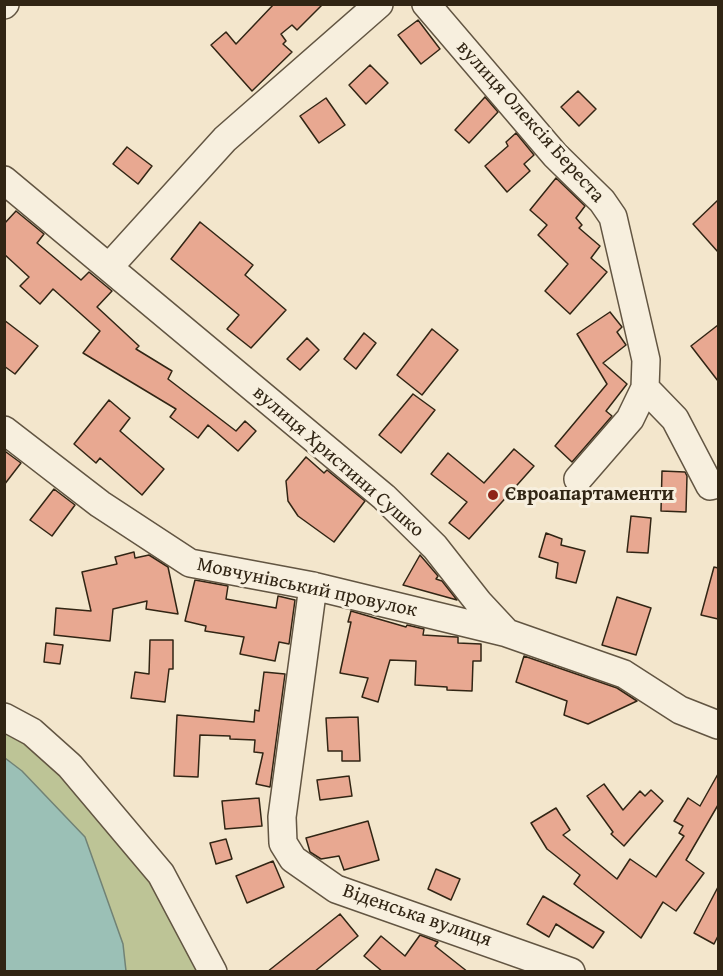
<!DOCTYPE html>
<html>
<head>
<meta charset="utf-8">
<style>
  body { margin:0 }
  #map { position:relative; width:723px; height:976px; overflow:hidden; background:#f3e6cc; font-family:"Gentium Book Plus",serif }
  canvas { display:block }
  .frame { position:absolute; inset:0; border:6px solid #312514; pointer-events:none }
</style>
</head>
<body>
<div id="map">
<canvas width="723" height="976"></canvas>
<div class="frame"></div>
</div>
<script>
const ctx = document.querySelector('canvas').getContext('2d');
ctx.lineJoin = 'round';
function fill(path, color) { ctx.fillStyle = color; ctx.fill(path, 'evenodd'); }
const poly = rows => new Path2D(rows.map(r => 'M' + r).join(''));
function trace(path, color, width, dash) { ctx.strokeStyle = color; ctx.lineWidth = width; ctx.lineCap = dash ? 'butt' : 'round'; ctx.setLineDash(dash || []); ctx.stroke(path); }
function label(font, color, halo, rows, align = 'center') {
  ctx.font = font + ' "Gentium Book Plus",serif'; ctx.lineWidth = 6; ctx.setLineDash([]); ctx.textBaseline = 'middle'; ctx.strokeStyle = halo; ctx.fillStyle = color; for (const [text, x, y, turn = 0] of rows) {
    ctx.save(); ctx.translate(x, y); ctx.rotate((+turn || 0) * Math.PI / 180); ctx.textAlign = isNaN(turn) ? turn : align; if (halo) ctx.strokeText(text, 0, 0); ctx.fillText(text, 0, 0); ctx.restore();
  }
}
fill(poly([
  [4,730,29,744,65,777,152,876,204,971,126,971,123,944,22,771,5,758]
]), '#bdc496');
const water = poly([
  [5,758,22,771,85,837,123,944,126,971,5,971,5,758]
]);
fill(water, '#9bc0b6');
trace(water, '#718275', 1.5);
const building = poly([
  [274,4,323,4,297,30,292,25,281,34,286,41,283,44,292,52,252,91,211,45,226,32,236,44,274,4],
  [418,20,440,49,421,64,398,35,418,20],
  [370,65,388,83,366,104,349,85,370,65],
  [578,91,596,109,579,126,561,107,578,91],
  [485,97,498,112,469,143,455,130,485,97],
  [326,98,345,125,319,143,300,116,326,98],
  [516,133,534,155,524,164,530,171,507,192,485,166,508,146,506,142,516,133],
  [127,147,152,166,138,184,113,164,127,147],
  [556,178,585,206,576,218,582,225,579,228,600,246,591,258,607,272,570,314,545,291,568,264,538,235,547,225,530,210,556,178],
  [718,200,718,252,693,224,718,200],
  [16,211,44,234,37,243,81,280,89,272,112,291,97,307,139,346,136,349,172,371,168,379,236,431,245,421,256,431,238,451,208,425,198,438,170,417,176,409,83,353,100,331,53,289,40,304,20,286,29,277,4,254,4,224,16,211],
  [200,222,253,265,245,275,286,310,251,348,227,329,239,315,171,259,200,222],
  [610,312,622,327,617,332,626,345,603,363,627,384,606,411,612,416,572,462,555,446,607,384,577,334,610,312],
  [4,320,38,346,15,374,4,366,4,320],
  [718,325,718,381,691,346,718,325],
  [432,329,458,350,422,395,397,375,432,329],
  [364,333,376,343,356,369,344,359,364,333],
  [307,338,319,350,300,370,287,359,307,338],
  [413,394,435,410,401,453,379,435,413,394],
  [109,400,130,418,120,431,164,469,142,495,100,458,96,463,74,444,109,400],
  [514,449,534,466,469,539,449,523,467,502,431,474,448,453,484,483,514,449],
  [6,452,21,463,4,485,4,454,6,452],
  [306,457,324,473,327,470,365,501,334,542,298,516,288,501,286,481,306,457],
  [662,471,685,472,687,476,686,512,661,511,662,471],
  [54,489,75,505,52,536,30,520,54,489],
  [631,516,651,518,648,553,627,552,631,516],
  [546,533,562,539,561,545,585,551,576,583,556,578,558,563,539,557,546,533],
  [134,552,135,558,149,555,168,567,178,614,146,609,147,601,113,609,110,641,54,635,56,608,91,611,82,572,117,564,115,557,134,552],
  [420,555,438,576,436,579,442,581,457,600,403,585,420,555],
  [714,567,718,568,718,619,701,615,714,567],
  [195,580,228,586,226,599,276,608,278,596,295,600,289,644,279,642,275,661,240,654,244,637,205,631,206,626,185,621,195,580],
  [617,597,651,608,636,655,602,645,617,597],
  [351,611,406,627,407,625,424,629,423,635,456,637,458,637,458,643,481,644,481,661,473,661,472,691,447,690,447,687,415,685,416,661,390,660,378,702,362,697,368,678,340,673,351,622,348,622,351,611],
  [150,640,173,640,173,669,169,669,165,702,131,698,135,672,149,674,150,640],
  [46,643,63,645,60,664,44,662,46,643],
  [524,656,617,688,637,701,588,724,564,715,567,701,516,682,524,656],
  [264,672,285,674,270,787,256,784,263,753,254,752,255,740,230,739,230,736,200,735,198,777,174,776,177,715,254,722,255,710,259,711,264,672],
  [358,717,360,761,342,761,342,751,328,751,326,718,358,717],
  [718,774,718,805,686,860,704,873,676,911,663,902,641,938,574,884,580,875,547,849,531,823,556,808,570,830,563,835,617,879,630,859,656,877,684,836,679,833,683,826,674,821,688,798,700,806,718,774],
  [349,776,352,796,320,800,317,780,349,776],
  [604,784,623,810,640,791,645,796,651,790,663,801,624,846,611,834,613,832,587,796,604,784],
  [259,798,262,826,225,829,222,801,259,798],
  [368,821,379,860,344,870,339,856,321,859,310,852,306,838,368,821],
  [226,839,232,859,216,864,210,843,226,839],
  [273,861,284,887,247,903,236,876,273,861],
  [436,869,460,879,451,900,428,889,436,869],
  [718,887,718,936,714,944,694,933,718,887],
  [543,896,604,932,593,948,556,924,549,937,527,924,543,896],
  [340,914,358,936,314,972,267,972,340,914],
  [420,935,438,942,435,946,468,972,383,972,364,956,381,936,405,956,420,935]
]);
fill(building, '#e8a891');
trace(building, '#312514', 1.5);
const minor = poly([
  [426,4,555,155,602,201,613,217,646,360,645,388,630,419,578,479],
  [4,5,5,4],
  [4,180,384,497,435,547,479,603,507,633,624,674,680,710,718,725],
  [109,267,225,139,379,4],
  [645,388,675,419,710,486,718,484],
  [4,430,100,504,190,563,313,586,507,633],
  [313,586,282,817,283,843,293,859,336,889,571,972],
  [4,717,32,732,70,766,161,874,213,972]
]);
trace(minor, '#625542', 30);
trace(minor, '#f7efde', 27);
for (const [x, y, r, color] of [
  [493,495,6,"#8f2418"]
]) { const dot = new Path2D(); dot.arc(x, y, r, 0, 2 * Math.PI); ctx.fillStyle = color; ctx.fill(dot); trace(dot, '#f7efde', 2); }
label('20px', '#312514', '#f7efde', [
  ["вулиця Олексія Береста",530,122,48],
  ["вулиця Христини Сушко",338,462,41],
  ["Мовчунівський провулок",307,588,12],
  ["Віденська вулиця",417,916,19]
]);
label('bold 20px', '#312514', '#f7efde', [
  ["Євроапартаменти",505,495]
], 'left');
</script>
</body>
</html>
